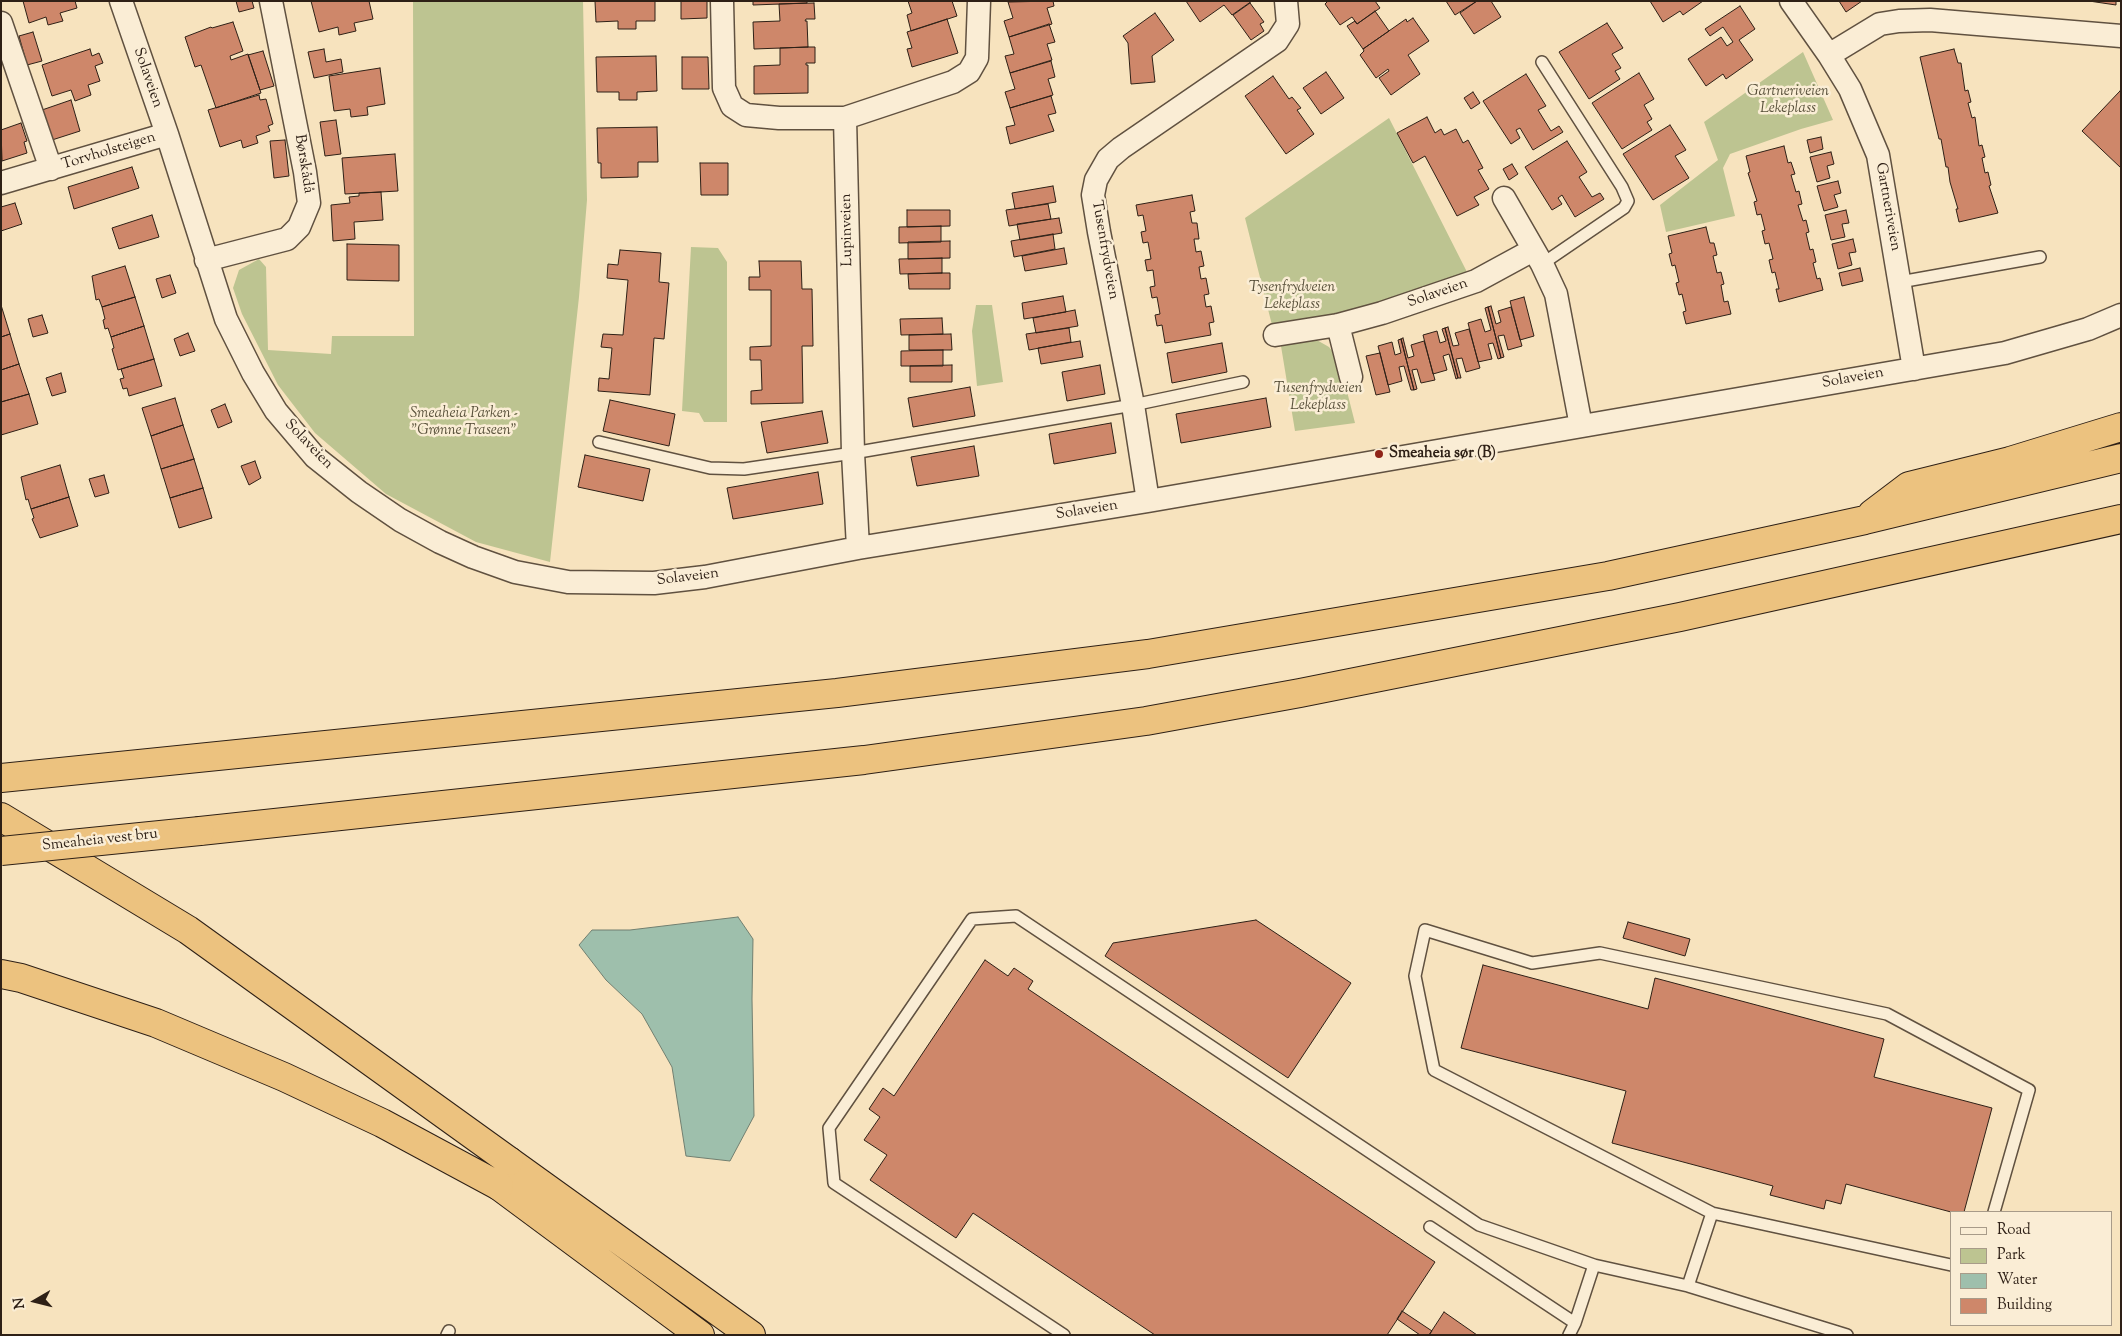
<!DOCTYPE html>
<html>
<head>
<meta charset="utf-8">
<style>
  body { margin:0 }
  #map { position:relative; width:2122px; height:1336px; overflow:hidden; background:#f7e3be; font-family:"Sorts Mill Goudy",serif }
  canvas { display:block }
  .frame { position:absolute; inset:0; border:2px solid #2e2016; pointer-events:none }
  .legend { position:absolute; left:1950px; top:1211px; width:162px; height:115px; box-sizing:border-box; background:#faedd5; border:1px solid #a89b89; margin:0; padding:6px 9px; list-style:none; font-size:15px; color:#2e2016 }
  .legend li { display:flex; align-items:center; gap:10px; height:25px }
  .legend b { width:25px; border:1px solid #a89b89 }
  .north { position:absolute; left:10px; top:1276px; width:50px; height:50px; -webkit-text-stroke:4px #faedd5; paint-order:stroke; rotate:262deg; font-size:14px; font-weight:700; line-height:20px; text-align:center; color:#2e2016 }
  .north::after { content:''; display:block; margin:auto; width:18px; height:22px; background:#2e2016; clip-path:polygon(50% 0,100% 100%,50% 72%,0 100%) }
</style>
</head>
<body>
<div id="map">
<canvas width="2122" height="1336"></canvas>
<div class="frame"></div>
<ul class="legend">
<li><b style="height:6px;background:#faedd5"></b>Road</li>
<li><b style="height:14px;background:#bdc491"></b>Park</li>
<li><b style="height:14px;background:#9ebfac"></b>Water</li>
<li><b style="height:14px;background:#ce876a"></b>Building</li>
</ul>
<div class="north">N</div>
</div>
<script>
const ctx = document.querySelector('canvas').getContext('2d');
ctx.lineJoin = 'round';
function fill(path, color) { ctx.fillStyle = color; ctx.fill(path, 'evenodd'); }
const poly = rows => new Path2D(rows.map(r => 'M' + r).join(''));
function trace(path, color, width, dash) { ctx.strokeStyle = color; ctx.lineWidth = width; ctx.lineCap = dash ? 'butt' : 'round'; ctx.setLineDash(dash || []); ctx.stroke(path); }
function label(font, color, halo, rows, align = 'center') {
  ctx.font = font + ' "Sorts Mill Goudy",serif'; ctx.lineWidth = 5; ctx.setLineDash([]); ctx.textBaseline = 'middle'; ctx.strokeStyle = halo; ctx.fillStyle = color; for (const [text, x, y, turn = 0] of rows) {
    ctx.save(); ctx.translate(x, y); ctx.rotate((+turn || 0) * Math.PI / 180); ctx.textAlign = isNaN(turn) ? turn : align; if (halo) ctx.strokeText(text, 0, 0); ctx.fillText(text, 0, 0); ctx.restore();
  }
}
fill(poly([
  [413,1,583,1,587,200,579,297,550,562,476,542,386,494,315,433,278,385,242,314,233,288,239,270,259,259,266,267,268,350,331,354,332,336,414,336],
  [1803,52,1833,120,1801,129,1730,154,1723,168,1735,216,1666,232,1660,205,1718,160,1704,122],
  [1389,118,1468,274,1339,323,1273,329,1245,218],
  [691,247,718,248,727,262,727,422,704,422,699,413,682,411],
  [976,305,992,305,1003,382,977,386,972,331],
  [1308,335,1329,347,1339,360,1355,423,1295,431,1280,340]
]), '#bdc491');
const water = poly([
  [738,917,753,939,752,999,754,1116,730,1161,686,1156,672,1067,642,1014,606,980,579,945,592,930,630,930,738,917]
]);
fill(water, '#9ebfac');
trace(water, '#717f70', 1);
const building = poly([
  [23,1,75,1,77,8,60,13,63,21,48,25,46,17,29,23,23,1],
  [236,1,252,1,254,8,239,12,236,1],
  [311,1,369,1,373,19,354,23,356,31,339,35,338,27,319,32,311,1],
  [595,1,655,1,655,21,636,21,636,29,618,29,618,21,596,22,595,1],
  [681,1,707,1,707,18,681,19,681,1],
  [753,1,807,1,807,3,753,5,753,1],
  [908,1,952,1,957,16,911,31,907,15,912,13,908,1],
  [1053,1,1054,6,1047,8,1052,24,1009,37,1004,21,1013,18,1008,2,1053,1],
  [1186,1,1252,1,1232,15,1224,5,1200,22,1186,1],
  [1328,1,1375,1,1380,8,1357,24,1352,17,1340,25,1325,4,1328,1],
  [1446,1,1477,1,1455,15,1446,1],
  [1477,1,1491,1,1501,17,1474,34,1460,13,1477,1],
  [1650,1,1703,1,1683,15,1680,11,1663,22,1650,1],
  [1839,1,1862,1,1846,12,1839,1],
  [2089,1,2116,1,2116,5,2089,1],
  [814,3,815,19,806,19,805,21,807,21,808,47,754,49,753,22,780,21,779,4,814,3],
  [1250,3,1264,22,1260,24,1264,31,1251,40,1233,15,1250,3],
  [1740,6,1755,29,1739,40,1753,60,1726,79,1723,74,1706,86,1688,59,1721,37,1727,46,1733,42,1723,27,1710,36,1705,29,1740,6],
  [1375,11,1389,31,1363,49,1347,26,1355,21,1357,24,1375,11],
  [1155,13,1174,40,1152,56,1155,82,1131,84,1128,43,1123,36,1155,13],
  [1413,18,1429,41,1408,55,1420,74,1391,95,1379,78,1389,71,1388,69,1376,78,1360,55,1364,51,1363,49,1406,19,1407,22,1413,18],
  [947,19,958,53,912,67,907,49,912,48,907,32,947,19],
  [233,22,243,51,230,56,231,60,248,54,261,93,216,108,201,65,195,67,185,37,211,27,212,28,233,22],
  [1607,23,1623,48,1612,54,1621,68,1615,71,1620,79,1589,99,1559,52,1607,23],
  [1049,24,1055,42,1047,44,1052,60,1010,73,1005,56,1014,54,1009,37,1049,24],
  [33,32,42,61,27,65,19,36,33,32],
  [808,47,815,47,815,63,806,63,806,65,808,65,808,93,754,94,754,66,780,65,780,48,808,47],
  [90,49,92,56,99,53,103,63,95,66,100,81,88,85,91,95,75,101,71,90,52,96,42,65,90,49],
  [324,49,326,62,341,59,343,72,314,78,308,52,324,49],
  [1954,49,1958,63,1961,63,1965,91,1968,90,1971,102,1968,103,1972,118,1975,117,1979,146,1982,145,1985,157,1982,158,1985,173,1988,172,1991,185,1989,186,1998,213,1959,222,1956,209,1958,209,1950,182,1948,167,1946,167,1941,139,1939,139,1920,57,1954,49],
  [263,51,274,86,260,90,248,55,263,51],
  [656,56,657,91,637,92,637,100,619,100,619,92,597,92,596,57,656,56],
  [682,57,708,57,709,89,682,89,682,57],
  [1051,61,1055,77,1048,79,1053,95,1010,108,1005,92,1015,89,1010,73,1051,61],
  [380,68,385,104,367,107,368,115,351,117,350,109,334,111,329,76,380,68],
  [1326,72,1344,98,1321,114,1303,88,1326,72],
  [1639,73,1654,99,1644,105,1652,119,1647,122,1652,130,1622,149,1592,103,1639,73],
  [1526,74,1546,106,1538,110,1551,131,1559,126,1563,132,1533,150,1520,128,1516,130,1520,138,1511,144,1483,101,1526,74],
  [1273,76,1289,99,1292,97,1301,108,1297,110,1314,134,1286,154,1245,96,1273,76],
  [2120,91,2121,91,2121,168,2082,131,2120,91],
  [1473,92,1480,103,1471,109,1464,98,1473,92],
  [259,95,260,100,266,99,273,124,268,126,270,131,256,136,258,143,243,148,241,140,220,147,208,110,259,95],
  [1051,96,1056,113,1048,115,1054,131,1010,144,1006,127,1015,125,1010,108,1051,96],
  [71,100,80,131,52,140,42,110,71,100],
  [1427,117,1435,133,1441,129,1444,135,1456,129,1463,143,1468,140,1483,168,1478,170,1489,189,1474,197,1479,205,1457,216,1425,156,1413,163,1397,133,1427,117],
  [336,120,341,154,325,156,320,122,336,120],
  [21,123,27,141,24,142,27,153,2,161,1,130,21,123],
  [1670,125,1686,150,1675,156,1689,178,1653,200,1623,154,1670,125],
  [657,127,658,162,638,162,638,177,601,178,601,163,598,163,597,128,657,127],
  [1821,137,1823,149,1810,153,1807,140,1821,137],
  [285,140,289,176,274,178,270,141,285,140],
  [1567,141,1587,172,1579,177,1592,197,1600,193,1604,199,1575,217,1562,195,1558,198,1562,204,1552,210,1525,167,1567,141],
  [1784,146,1788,163,1791,162,1795,174,1791,175,1796,192,1799,191,1802,204,1798,205,1803,221,1806,220,1809,232,1806,233,1810,250,1813,249,1816,262,1813,263,1817,279,1820,278,1823,290,1779,302,1776,289,1779,289,1775,272,1772,273,1769,260,1773,259,1769,243,1765,244,1762,231,1765,230,1761,214,1757,215,1754,202,1757,201,1748,173,1750,172,1746,156,1784,146],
  [1831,152,1834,164,1827,166,1830,178,1817,182,1810,157,1831,152],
  [395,154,398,191,345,194,342,158,395,154],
  [700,163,728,163,728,195,701,195,700,163],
  [1512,164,1518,174,1509,180,1503,169,1512,164],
  [132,167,139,188,74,209,68,187,132,167],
  [1838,181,1841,193,1834,195,1838,207,1824,211,1817,186,1838,181],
  [1053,186,1056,202,1015,209,1012,193,1053,186],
  [381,192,383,220,354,222,355,239,333,241,331,205,350,203,349,197,359,196,359,193,381,192],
  [1192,195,1195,211,1190,212,1192,223,1197,223,1199,239,1194,239,1196,252,1201,251,1204,266,1199,267,1201,279,1206,278,1209,294,1204,295,1206,307,1211,306,1214,322,1209,323,1211,335,1165,343,1162,325,1157,326,1155,315,1160,314,1157,297,1152,298,1150,287,1155,286,1153,270,1147,271,1145,260,1151,259,1148,242,1143,243,1141,232,1146,231,1143,215,1138,216,1136,205,1192,195],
  [15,203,22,224,1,231,1,207,15,203],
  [1048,204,1051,219,1009,226,1006,210,1048,204],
  [907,210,950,210,950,226,907,227,907,210],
  [1846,210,1849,223,1842,224,1845,237,1831,240,1825,215,1846,210],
  [152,215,159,237,119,249,112,228,152,215],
  [1059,218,1062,233,1020,240,1017,224,1059,218],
  [941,226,941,242,899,243,899,227,941,226],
  [1706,227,1710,243,1714,243,1717,255,1713,256,1717,273,1721,272,1724,284,1721,285,1724,302,1728,301,1731,314,1686,324,1683,312,1686,311,1682,294,1679,295,1676,283,1679,282,1675,265,1672,266,1669,254,1672,253,1668,236,1706,227],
  [1053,234,1055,249,1014,257,1011,241,1053,234],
  [1853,239,1856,252,1849,253,1852,265,1838,269,1832,244,1853,239],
  [950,241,950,258,908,259,908,242,950,241],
  [347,244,399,245,399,281,347,280,347,244],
  [1064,248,1067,264,1025,271,1022,256,1064,248],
  [620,250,661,253,659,282,669,283,664,339,654,338,650,395,598,391,599,378,609,379,612,348,601,347,603,334,623,335,628,280,607,278,608,264,618,265,620,250],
  [942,258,942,273,900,274,899,259,942,258],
  [759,261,801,261,802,289,812,289,813,346,802,346,803,403,751,404,751,391,762,390,761,360,750,360,750,347,771,346,771,290,749,290,749,277,760,277,759,261],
  [125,266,135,297,102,307,99,299,96,300,92,276,125,266],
  [1860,268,1863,281,1842,286,1839,273,1860,268],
  [942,273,950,273,950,289,909,289,908,274,942,273],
  [170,275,176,293,162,298,156,279,170,275],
  [1063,296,1066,312,1024,319,1022,303,1063,296],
  [135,297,144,326,111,337,108,328,105,329,103,320,105,319,102,307,135,297],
  [1524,297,1534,336,1520,340,1510,301,1524,297],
  [1,305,10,334,1,337,1,305],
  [1491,306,1496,324,1501,322,1498,311,1511,307,1522,346,1508,350,1504,335,1498,336,1504,357,1501,358,1488,307,1491,306],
  [1488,307,1501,358,1498,359,1493,343,1488,344,1492,359,1478,362,1468,323,1481,319,1485,332,1491,330,1485,308,1488,307],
  [1075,310,1078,326,1036,333,1033,318,1075,310],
  [42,315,48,333,33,337,28,319,42,315],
  [942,318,943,334,901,335,900,319,942,318],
  [144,326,154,359,118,370,112,349,114,348,111,337,144,326],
  [1448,327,1453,346,1459,345,1455,333,1469,329,1480,368,1466,372,1462,358,1456,359,1461,378,1458,378,1445,328,1448,327],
  [1069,328,1071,342,1029,350,1026,334,1069,328],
  [1445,328,1458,378,1456,379,1449,354,1443,356,1447,370,1433,374,1423,335,1437,331,1440,343,1446,341,1442,329,1445,328],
  [188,333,195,351,180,356,174,339,188,333],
  [10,334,19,364,1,370,1,337,10,334],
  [951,334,952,350,909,350,909,335,951,334],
  [1403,338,1408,358,1414,356,1411,345,1424,341,1435,380,1421,383,1417,369,1412,370,1417,389,1414,390,1401,339,1403,338],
  [1401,339,1414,390,1411,390,1404,366,1399,367,1402,381,1388,385,1378,346,1392,342,1395,355,1401,353,1398,340,1401,339],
  [1080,341,1083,357,1041,364,1038,348,1080,341],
  [1222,343,1227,372,1172,383,1167,353,1222,343],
  [943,350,943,366,901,366,901,351,943,350],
  [1380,353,1390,392,1376,395,1366,356,1380,353],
  [154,359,162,386,129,396,127,388,123,389,120,379,124,378,121,369,154,359],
  [19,364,29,394,1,402,1,370,19,364],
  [952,365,952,382,910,382,910,366,952,365],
  [1100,365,1105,394,1067,401,1062,372,1100,365],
  [61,373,66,392,52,396,46,378,61,373],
  [970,387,975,416,913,427,908,398,970,387],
  [29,394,38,424,1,435,1,402,29,394],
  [175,398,183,425,151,436,142,408,175,398],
  [1266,398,1271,427,1181,443,1176,414,1266,398],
  [610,400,675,414,669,446,603,431,610,400],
  [225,404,232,422,218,428,211,410,225,404],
  [822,411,828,443,767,453,761,422,822,411],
  [1111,423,1116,453,1054,464,1049,434,1111,423],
  [183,425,194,459,161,469,151,436,183,425],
  [974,446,979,476,917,486,911,457,974,446],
  [585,455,650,469,643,501,578,487,585,455],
  [194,459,203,488,170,498,161,469,194,459],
  [255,461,261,478,249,485,241,466,255,461],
  [60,465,69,497,31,509,28,499,26,500,21,477,60,465],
  [818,472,823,504,733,519,727,488,818,472],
  [104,475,109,493,95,497,89,479,104,475],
  [203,488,212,518,179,528,170,498,203,488],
  [69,497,78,526,40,538,32,519,34,518,31,509,69,497],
  [1256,920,1351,983,1288,1078,1105,956,1113,943,1256,920],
  [1628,922,1690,939,1685,956,1623,938,1628,922],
  [985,960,1008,976,1014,968,1033,981,1028,989,1435,1262,1387,1335,1155,1335,973,1213,956,1238,870,1180,887,1155,864,1140,880,1117,869,1109,883,1088,894,1096,985,960],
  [1483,965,1648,1009,1655,978,1884,1039,1874,1077,1992,1108,1964,1212,1951,1212,1846,1184,1841,1204,1826,1200,1824,1209,1770,1195,1773,1186,1612,1143,1626,1091,1461,1048,1483,965],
  [1402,1311,1432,1331,1429,1335,1420,1335,1397,1319,1402,1311],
  [1444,1312,1477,1335,1429,1335,1444,1312]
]);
fill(building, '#ce876a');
trace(building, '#2e2016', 1);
const service = poly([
  [1542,264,1624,208,1628,201,1622,187,1542,62],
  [1900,282,2040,257],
  [599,442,710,468,744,469,853,453,1133,405,1243,382],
  [1430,1227,1575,1323],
  [1951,1265,1712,1213,1434,1070,1415,976,1425,930,1532,963,1600,953,1887,1014,2029,1090,1994,1212],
  [1688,1286,1712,1213],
  [447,1335,449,1331],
  [1064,1335,834,1183,829,1128,972,919,1016,916,1479,1225,1594,1265],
  [1569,1335,1575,1323,1594,1265,1688,1286,1847,1335]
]);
const minor = poly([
  [121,1,167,134,226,319,253,373,276,411,315,457,359,492,400,520,440,542,473,557,515,572,568,582,654,583,705,577,858,548,1148,501,2005,353,2088,329,2121,315],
  [722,1,724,88,732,106,746,115,779,118,845,118],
  [1791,1,1829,55,1850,89,1878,155,1914,369],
  [1,23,51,169],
  [1829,55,1880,24,1899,21,1930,20,2121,36],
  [1,183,167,134],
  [1504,198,1542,264,1556,294,1581,426],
  [206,260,287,239,299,227,309,203,305,172,271,1],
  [1338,325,1351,377],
  [1275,335,1338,325,1382,313,1476,281,1533,250],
  [1148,501,1133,405,1099,232,1093,195,1096,180,1108,159,1121,148,1277,41,1288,24,1286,1],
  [858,548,853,453,845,118,953,82,969,72,977,58,979,1]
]);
const trunk = poly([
  [509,1161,751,1335],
  [499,1186,700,1335]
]);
const motorway = poly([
  [1872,514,1909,486,2010,461,2121,427],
  [1,778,837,693,1148,654,1608,576,1865,520,2121,458],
  [1,817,188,930,509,1161],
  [200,831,864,760,1146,721,1300,693,1680,617,2121,519],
  [1,974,21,978,156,1023,284,1077,382,1123,499,1186]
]);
trace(service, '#605140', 14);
trace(minor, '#605140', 25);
trace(trunk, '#2e2016', 30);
trace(motorway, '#2e2016', 30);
trace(service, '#faedd5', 11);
trace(minor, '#faedd5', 22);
trace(trunk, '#ecc27f', 28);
trace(motorway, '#ecc27f', 28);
const motorwayBridge = poly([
  [1,851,200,831]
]);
trace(motorwayBridge, '#2e2016', 30, []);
trace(motorwayBridge, '#ecc27f', 28);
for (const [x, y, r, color] of [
  [1379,454,5,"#8f2418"]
]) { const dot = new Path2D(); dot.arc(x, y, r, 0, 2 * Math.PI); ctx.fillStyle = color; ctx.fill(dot); trace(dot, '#faedd5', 2); }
label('15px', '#2e2016', '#faedd5', [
  ["Solaveien",147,78,71],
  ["Torvholsteigen",109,152,-17],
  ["Børskådå",303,164,81],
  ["Gartneriveien",1887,207,80],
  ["Lupinveien",848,230,-91],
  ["Tusenfrydveien",1104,250,80],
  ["Solaveien",1438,294,-19],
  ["Solaveien",1853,379,-10],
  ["Solaveien",308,445,46],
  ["Solaveien",1087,511,-9],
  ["Solaveien",688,578,-7],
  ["Smeaheia vest bru",100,841,-6]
]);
label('italic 15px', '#59513b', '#faedd5', [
  ["Gartneriveien",1788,92],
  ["Lekeplass",1788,109],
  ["Tysenfrydveien",1292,288],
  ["Lekeplass",1292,305],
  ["Tusenfrydveien",1318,389],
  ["Lekeplass",1318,406],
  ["Smeaheia Parken -",464,414],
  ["\"Grønne Traseen\"",464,431]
]);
label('bold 15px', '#2e2016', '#faedd5', [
  ["Smeaheia sør (B)",1389,454]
], 'left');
</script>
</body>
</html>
